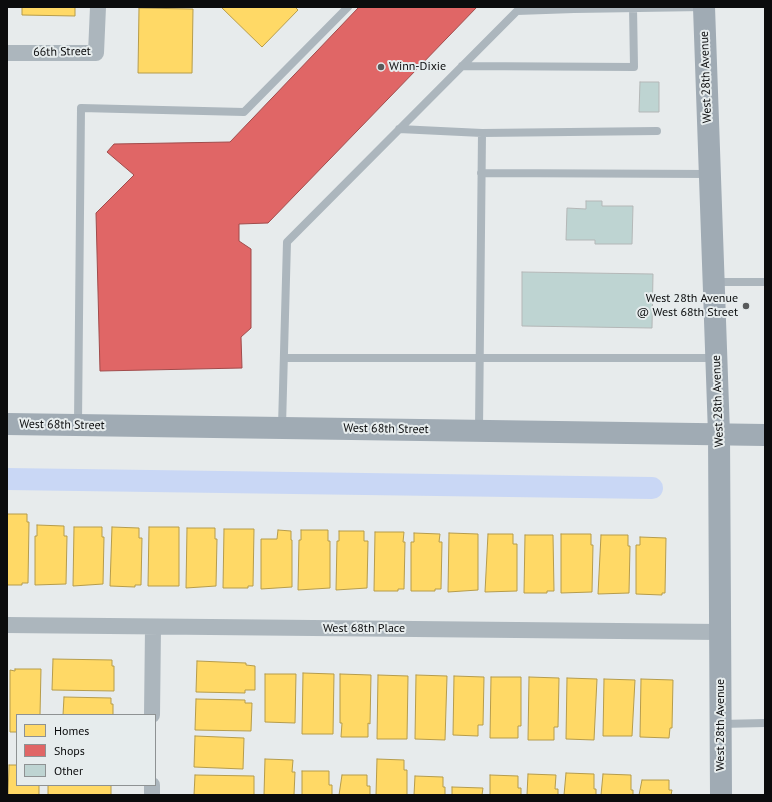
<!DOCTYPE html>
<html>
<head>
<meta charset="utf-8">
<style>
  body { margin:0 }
  #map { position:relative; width:772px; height:802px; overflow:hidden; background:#e7ebec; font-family:"PT Sans",sans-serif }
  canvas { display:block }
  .frame { position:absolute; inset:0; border:8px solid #0b0c0d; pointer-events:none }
  .legend { position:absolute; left:16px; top:714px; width:140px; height:72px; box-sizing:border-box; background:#e6eced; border:1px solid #8e9293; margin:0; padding:5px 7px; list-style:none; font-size:12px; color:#0b0c0d }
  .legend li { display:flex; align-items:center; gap:8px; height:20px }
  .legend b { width:20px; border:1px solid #8e9293 }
</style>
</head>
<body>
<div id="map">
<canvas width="772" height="802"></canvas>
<div class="frame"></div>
<ul class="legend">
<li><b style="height:11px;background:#ffd966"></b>Homes</li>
<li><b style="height:11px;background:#e06666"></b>Shops</li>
<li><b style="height:11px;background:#bed4d2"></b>Other</li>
</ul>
</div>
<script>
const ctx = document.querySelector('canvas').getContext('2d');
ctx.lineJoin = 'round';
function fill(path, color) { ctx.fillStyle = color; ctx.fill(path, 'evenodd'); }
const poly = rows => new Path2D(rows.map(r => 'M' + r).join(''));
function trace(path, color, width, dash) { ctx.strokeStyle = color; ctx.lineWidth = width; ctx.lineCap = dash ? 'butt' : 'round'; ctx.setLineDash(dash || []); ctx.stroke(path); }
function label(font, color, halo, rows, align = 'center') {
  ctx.font = font + ' "PT Sans",sans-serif'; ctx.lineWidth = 4; ctx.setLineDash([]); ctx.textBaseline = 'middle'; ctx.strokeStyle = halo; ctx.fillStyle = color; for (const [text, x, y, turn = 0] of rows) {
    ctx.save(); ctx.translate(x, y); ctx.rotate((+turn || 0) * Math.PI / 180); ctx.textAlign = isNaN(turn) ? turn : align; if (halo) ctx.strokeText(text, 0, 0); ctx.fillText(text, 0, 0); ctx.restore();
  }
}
const homes = poly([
  [22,7,75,7,75,16,22,15,22,7],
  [221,7,295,7,298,10,262,47,221,7],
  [139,8,193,9,192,73,138,73,139,8],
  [7,514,27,514,27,522,29,522,28,583,22,583,22,585,7,585,7,514],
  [37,525,64,526,64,536,67,536,66,584,35,585,35,536,37,536,37,525],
  [74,527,102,527,102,537,104,537,103,584,73,586,74,527],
  [112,527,139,528,139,538,142,538,141,585,135,585,135,587,110,586,112,527],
  [149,527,179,527,179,586,148,586,149,527],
  [187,528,215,528,215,539,217,539,216,586,186,588,187,528],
  [224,529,254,529,253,586,248,586,248,588,223,588,224,529],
  [278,530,291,531,291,540,292,540,292,587,261,589,261,539,277,539,278,530],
  [301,530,328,530,328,541,330,541,330,588,298,590,299,540,301,540,301,530],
  [339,531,364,531,364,541,368,541,367,588,336,590,337,541,339,541,339,531],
  [375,532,404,532,403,542,405,542,404,589,398,589,398,591,374,591,375,532],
  [414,533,440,534,439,542,442,542,441,589,435,589,435,591,411,591,411,542,414,542,414,533],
  [449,533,478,534,478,590,448,592,449,533],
  [488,534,513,534,513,544,517,544,517,591,485,592,488,534],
  [561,534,591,534,591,545,593,545,592,592,561,593,561,534],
  [525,535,553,535,554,591,547,591,547,593,524,593,525,535],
  [601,535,628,535,628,546,630,546,629,593,598,594,601,535],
  [640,537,666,538,665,593,662,593,662,595,636,594,636,545,640,545,640,537],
  [53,659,112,660,112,666,114,666,114,691,52,690,53,659],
  [197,661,246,663,246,665,255,666,255,690,245,690,245,693,196,692,197,661],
  [15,669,41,669,40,715,17,715,17,732,10,732,10,670,15,671,15,669],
  [303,673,334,674,333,734,302,734,303,673],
  [265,674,296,674,295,723,265,722,265,674],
  [340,674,371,675,370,724,368,723,368,737,341,737,342,723,340,723,340,674],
  [378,675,408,676,407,739,377,739,378,675],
  [416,675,447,676,445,740,415,739,416,675],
  [454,676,484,677,483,725,478,725,478,736,453,735,454,676],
  [491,677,521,677,521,726,518,726,518,738,490,738,491,677],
  [529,677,559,678,558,727,554,727,554,740,528,740,529,677],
  [567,678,597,679,594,740,566,739,567,678],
  [604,679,635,680,632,736,603,736,604,679],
  [641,679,673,680,672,728,670,728,669,738,640,737,641,679],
  [64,697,111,698,111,704,113,704,113,715,63,715,64,697],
  [196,699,245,700,245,703,252,703,251,731,195,730,196,699],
  [195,736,244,738,243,769,194,767,195,736],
  [265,759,293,760,292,772,295,772,294,795,264,795,265,759],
  [377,759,404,760,404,770,407,770,407,795,376,795,377,759],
  [9,765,17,765,17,785,39,785,39,795,8,795,9,765],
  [302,771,329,771,329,785,332,785,332,795,302,795,302,771],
  [566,773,594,774,594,789,596,789,596,795,564,795,566,773],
  [528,774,556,775,555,789,558,789,558,795,527,795,528,774],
  [603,774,631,775,631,790,633,790,633,795,601,795,603,774],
  [195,775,254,776,254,795,194,795,195,775],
  [342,775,367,775,367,786,370,786,370,795,339,795,342,775],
  [490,775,518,776,518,788,521,788,521,795,490,795,490,775],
  [415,776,443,777,443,787,445,787,445,795,414,795,415,776],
  [642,780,669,780,669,790,672,790,671,795,639,795,642,780],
  [48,785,111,785,111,795,48,795,48,785],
  [452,787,483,788,482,795,452,795,452,787]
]);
fill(homes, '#ffd966');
trace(homes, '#b69c4b', 1);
const shops = poly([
  [359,7,477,7,268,223,239,224,239,241,251,249,251,328,241,337,242,368,100,371,96,213,134,175,107,152,114,144,230,142,359,7]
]);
fill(shops, '#e06666');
trace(shops, '#a04b4b', 1);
trace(poly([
  [7,479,652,488]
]), '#c9d7f5', 22);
const building = poly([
  [640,82,659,82,659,112,639,112,640,82],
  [586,201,602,201,602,206,633,206,632,244,595,244,595,240,566,240,567,208,586,209,586,201],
  [522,272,653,274,652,328,522,326,522,272]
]);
fill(building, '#bed4d2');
trace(building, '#b4b7b7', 1);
trace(poly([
  [574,7,574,9,703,7],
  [462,66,634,67,633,7],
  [399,129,482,133,479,429],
  [482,133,657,131],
  [481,173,709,174],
  [714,282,765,282],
  [285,358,715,358],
  [78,423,81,108,244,112,348,7],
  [282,426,287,242,517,11,574,9],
  [721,724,765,723]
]), '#acb6bd', 8);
trace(poly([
  [7,53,96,53,98,7],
  [7,625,720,632],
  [152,715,153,628],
  [152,795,152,785]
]), '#acb6bd', 16);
trace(poly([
  [704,7,719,434,721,795],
  [7,424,765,435]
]), '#a0abb4', 22);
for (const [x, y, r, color] of [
  [381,67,4,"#585a5b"],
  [746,306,4,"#585a5b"]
]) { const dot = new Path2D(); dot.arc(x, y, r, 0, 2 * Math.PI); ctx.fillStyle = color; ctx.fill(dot); trace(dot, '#e6eced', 1.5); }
label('12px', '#0b0c0d', '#e6eced', [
  ["66th Street",62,52,-1],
  ["West 28th Avenue",706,77,-92],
  ["West 28th Avenue",718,401,-92],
  ["West 68th Street",62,425,1],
  ["West 68th Street",386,429,1],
  ["West 68th Place",364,629],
  ["West 28th Avenue",721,725,-90]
]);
label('12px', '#0b0c0d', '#e6eced', [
  ["Winn-Dixie",389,67],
  ["West 28th Avenue",738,299,"right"],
  ["@ West 68th Street",738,313,"right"]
], 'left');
</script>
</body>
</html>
